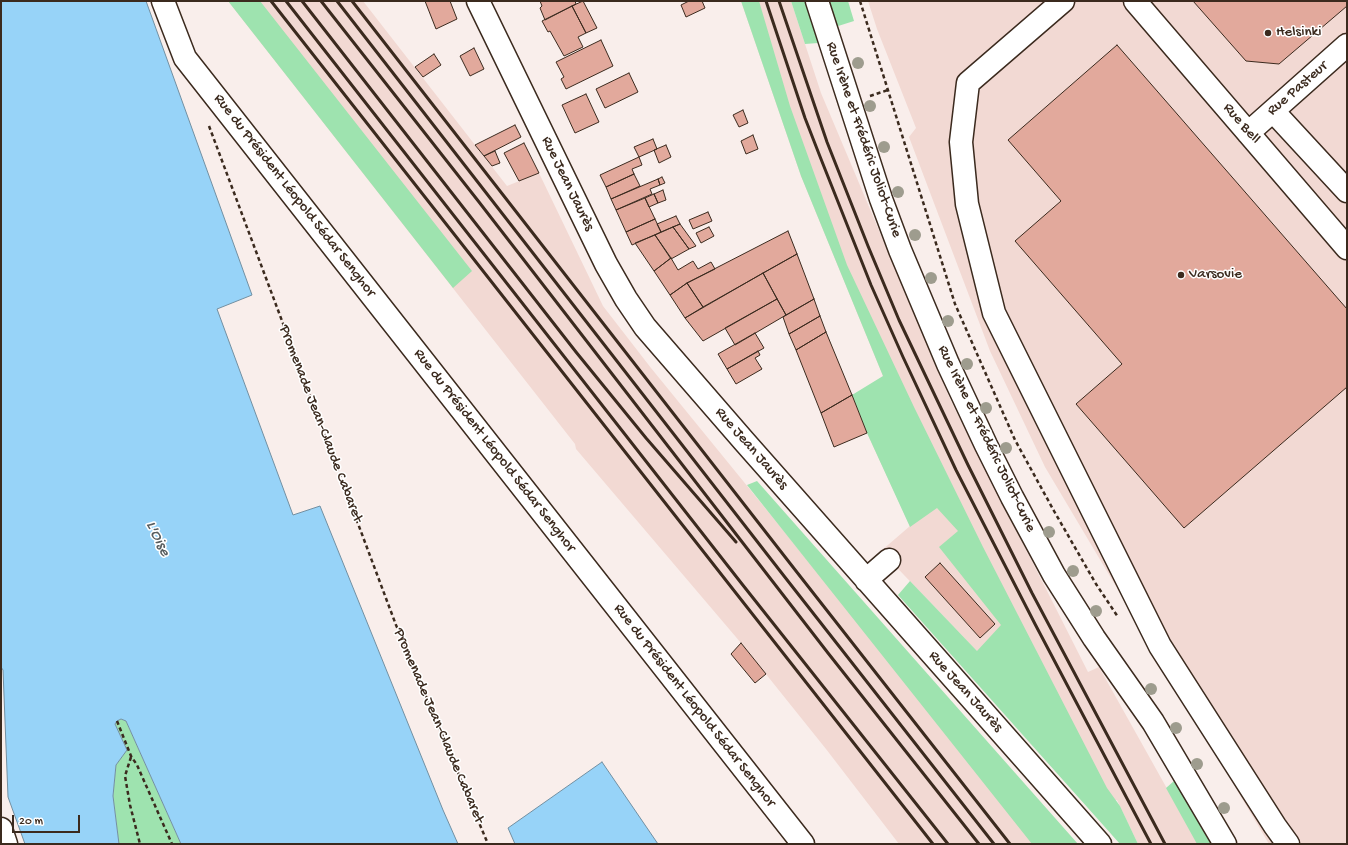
<!DOCTYPE html>
<html>
<head>
<meta charset="utf-8">
<style>
  body { margin:0 }
  #map { position:relative; width:1348px; height:845px; overflow:hidden; background:#f9eeeb; font-family:"Gochi Hand",sans-serif }
  canvas { display:block }
  .frame { position:absolute; inset:0; border:2px solid #3b2a1e; pointer-events:none }
  .scale { position:absolute; left:12px; top:815px; width:68px; height:18px; box-sizing:border-box; border:2px solid #3b2a1e; border-top:0; padding-left:5px; font-size:12px; line-height:14px; white-space:nowrap; color:#3b2a1e; -webkit-text-stroke:3px #fff; paint-order:stroke }
</style>
</head>
<body>
<div id="map">
<canvas width="1348" height="845"></canvas>
<div class="frame"></div>
<div class="scale">20 m</div>
</div>
<script>
const ctx = document.querySelector('canvas').getContext('2d');
ctx.lineJoin = 'round';
function fill(path, color) { ctx.fillStyle = color; ctx.fill(path, 'evenodd'); }
const poly = rows => new Path2D(rows.map(r => 'M' + r).join(''));
function trace(path, color, width, dash) { ctx.strokeStyle = color; ctx.lineWidth = width; ctx.lineCap = dash ? 'butt' : 'round'; ctx.setLineDash(dash || []); ctx.stroke(path); }
function label(font, color, halo, rows, align = 'center') {
  ctx.font = font + ' "Gochi Hand",sans-serif'; ctx.lineWidth = 3; ctx.setLineDash([]); ctx.textBaseline = 'middle'; ctx.strokeStyle = halo; ctx.fillStyle = color; for (const [text, x, y, turn = 0] of rows) {
    ctx.save(); ctx.translate(x, y); ctx.rotate((+turn || 0) * Math.PI / 180); ctx.textAlign = isNaN(turn) ? turn : align; if (halo) ctx.strokeText(text, 0, 0); ctx.fillText(text, 0, 0); ctx.restore();
  }
}
fill(poly([
  [228,1,363,1,507,186,539,173,603,306,651,368,1039,844,899,844,826,749,741,643,576,449,575,444],
  [741,1,791,1,821,93,951,401,1088,672,1099,667,1198,844,1138,844,1117,800,1115,800,996,671,881,551,910,526,867,433,883,376,801,176],
  [868,1,1347,1,1347,844,1269,844,1045,467,990,351,909,137,916,128,877,29]
]), '#f2d9d3');
fill(poly([
  [228,1,260,1,472,271,453,288],
  [741,1,759,1,790,106,847,265,914,407,983,547,1107,788,1120,806,1138,844,1120,844,898,595,910,581,977,651,1001,625,939,547,958,531,937,508,910,527,867,433,852,395,883,376,801,176],
  [791,1,805,1,818,43,805,44],
  [827,1,848,1,854,21,835,27],
  [757,481,940,688,1078,844,1032,844,747,485],
  [121,719,126,721,181,844,119,844,113,796,116,765,127,749,115,724,117,721],
  [1174,781,1212,844,1197,844,1166,788]
]), '#9ee3af');
const water = poly([
  [1,1,146,1,252,295,217,309,293,515,320,506,443,810,458,844,181,844,126,721,121,719,117,721,115,724,127,750,116,765,113,796,119,844,25,844,8,797,3,670,1,667,1,1],
  [602,762,658,844,515,844,508,828,602,762]
]);
fill(water, '#97d3f8');
trace(water, '#728fa1', 1);
const building = poly([
  [425,1,450,1,457,19,436,29,425,1],
  [540,1,575,1,576,4,545,20,540,8,542,6,540,1],
  [583,1,597,28,586,33,572,6,583,1],
  [689,1,702,1,705,8,686,17,681,5,689,1],
  [1193,1,1347,1,1347,6,1279,64,1246,61,1193,1],
  [572,6,586,33,578,37,583,47,564,56,550,31,548,32,542,21,572,6],
  [601,40,613,66,566,89,561,79,564,77,556,62,601,40],
  [1117,45,1347,309,1347,387,1184,528,1076,404,1122,364,1015,241,1061,201,1008,140,1117,45],
  [474,48,484,69,470,76,460,56,474,48],
  [434,54,441,65,423,77,415,67,434,54],
  [629,73,638,92,605,108,596,89,629,73],
  [586,94,599,122,575,133,562,105,586,94],
  [743,110,748,123,739,127,733,115,743,110],
  [515,125,521,137,484,156,475,145,515,125],
  [753,135,758,149,746,154,741,141,753,135],
  [653,139,657,149,639,157,634,147,653,139],
  [524,143,539,173,519,181,504,153,524,143],
  [666,145,671,157,659,163,654,150,666,145],
  [495,151,500,163,492,166,484,156,495,151],
  [639,157,642,165,632,169,634,174,606,187,600,175,639,157],
  [634,174,640,186,611,199,606,187,634,174],
  [662,177,665,183,660,185,658,179,662,177],
  [658,179,660,185,650,189,652,194,616,210,611,199,658,179],
  [663,190,666,200,658,203,654,194,663,190],
  [654,194,658,203,649,207,645,198,654,194],
  [645,198,655,219,626,232,616,210,645,198],
  [708,212,712,221,693,229,689,220,708,212],
  [676,216,680,224,661,232,657,224,676,216],
  [655,219,661,232,632,245,626,232,655,219],
  [680,224,696,246,689,249,673,227,680,224],
  [673,227,689,249,671,259,655,235,673,227],
  [709,227,714,236,701,243,696,233,709,227],
  [788,231,797,254,703,307,687,283,788,231],
  [655,235,671,258,654,271,635,243,655,235],
  [797,254,814,299,786,315,763,273,797,254],
  [671,258,678,270,693,261,698,269,711,262,715,269,687,283,670,295,654,271,671,258],
  [763,273,777,299,703,341,685,318,763,273],
  [687,283,703,307,685,318,670,295,687,283],
  [777,299,786,315,735,345,725,328,777,299],
  [814,299,820,316,789,334,783,317,814,299],
  [820,316,826,332,796,350,789,334,820,316],
  [826,332,852,395,821,413,796,350,826,332],
  [755,333,764,348,727,369,718,354,755,333],
  [758,351,760,355,755,358,762,369,736,384,727,369,758,351],
  [852,395,867,433,834,447,821,413,852,395],
  [940,563,995,624,980,638,925,577,940,563],
  [741,643,766,674,755,683,731,654,741,643]
]);
fill(building, '#e2a99c');
trace(building, '#3b2a1e', 1);
const minor = poly([
  [163,1,185,58,803,844],
  [478,1,606,264,626,299,645,327,743,440,1100,844],
  [817,1,881,199,900,250,948,364,986,445,1012,497,1054,575,1094,638,1153,722,1225,844],
  [1063,1,968,83,961,142,967,204,994,313,1160,646,1275,826,1288,844],
  [1135,1,1347,248],
  [1273,111,1347,191],
  [1248,133,1347,45],
  [866,580,889,560],
  [1,829,6,844]
]);
trace(minor, '#3b2a1e', 25);
trace(poly([
  [860,1,955,304,1015,440,1054,511,1096,584,1118,617],
  [870,96,888,90],
  [209,126,396,625,488,844],
  [117,721,131,756,137,765,172,844],
  [131,757,125,776,130,805,140,844]
]), '#3b2a1e', 2.5, [4, 3]);
trace(minor, '#fff', 22);
trace(poly([
  [271,1,933,844],
  [286,1,742,584,948,844],
  [302,1,576,352,646,438,736,542],
  [321,1,479,202,828,653,979,844],
  [337,1,784,576,994,844],
  [352,1,796,571,1010,844],
  [766,1,805,118,819,154,871,285,903,357,956,470,1035,624,1151,844],
  [779,1,827,142,868,246,899,320,968,465,1032,593,1165,844]
]), '#3b2a1e', 3);
ctx.fillStyle = '#9e9c8e';
for (const [x, y] of [
  [858,63],
  [870,106],
  [884,147],
  [898,192],
  [915,235],
  [931,278],
  [948,321],
  [967,364],
  [986,408],
  [1006,448],
  [1049,532],
  [1073,571],
  [1096,611],
  [1151,689],
  [1176,728],
  [1197,764],
  [1224,808]
]) { ctx.beginPath(); ctx.arc(x, y, 6, 0, 2 * Math.PI); ctx.fill(); }
for (const [x, y, r, color] of [
  [1268,33,4,"#3b2a1e"],
  [1181,275,4,"#3b2a1e"]
]) { const dot = new Path2D(); dot.arc(x, y, r, 0, 2 * Math.PI); ctx.fillStyle = color; ctx.fill(dot); trace(dot, '#fff', 1.5); }
label('15px', '#3b2a1e', '#fff', [
  ["Helsinki",1276,33],
  ["Varsovie",1189,275]
], 'left');
label('15px', '#3b2a1e', '#fff', [
  ["Rue Pasteur",1298,89,-41],
  ["Rue Bell",1241,124,49],
  ["Rue Irène et Frédéric Joliot-Curie",863,140,71],
  ["Rue Jean Jaurès",567,184,64],
  ["Rue du Président Léopold Sédar Senghor",294,196,52],
  ["Promenade Jean-Claude Cabaret",320,424,69],
  ["Rue Irène et Frédéric Joliot-Curie",986,439,64],
  ["Rue Jean Jaurès",751,449,49],
  ["Rue du Président Léopold Sédar Senghor",494,451,52],
  ["Rue Jean Jaurès",965,692,48],
  ["Rue du Président Léopold Sédar Senghor",694,706,52],
  ["Promenade Jean-Claude Cabaret",438,726,67]
]);
label('italic 16px', '#575d5f', '#fff', [
  ["L'Oise",157,539,64]
]);
</script>
</body>
</html>
